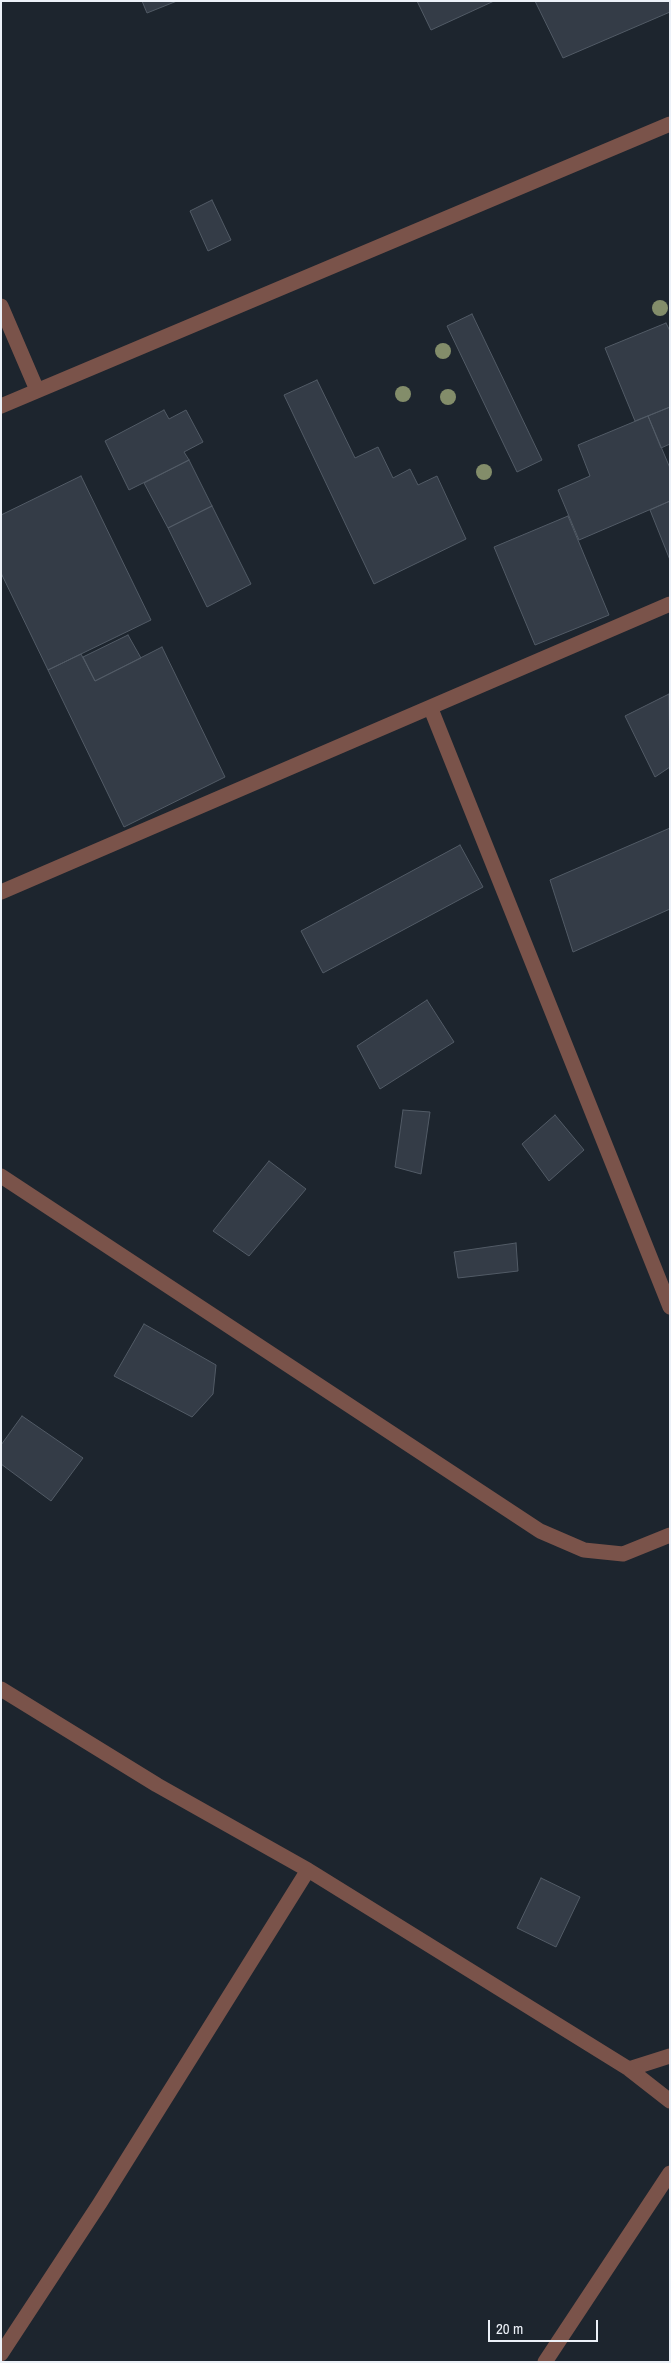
<!DOCTYPE html>
<html>
<head>
<meta charset="utf-8">
<style>
  body { margin:0 }
  #map { position:relative; width:671px; height:2363px; overflow:hidden; background:#1d252e; font-family:"Archivo Narrow",sans-serif }
  canvas { display:block }
  .frame { position:absolute; inset:0; border:2px solid #ecf1f8; pointer-events:none }
  .scale { position:absolute; left:488px; top:2320px; width:110px; height:22px; box-sizing:border-box; border:2px solid #ecf1f8; border-top:0; padding-left:6px; font-size:15px; line-height:18px; white-space:nowrap; color:#ecf1f8; -webkit-text-stroke:4px #1d252e; paint-order:stroke }
</style>
</head>
<body>
<div id="map">
<canvas width="671" height="2363"></canvas>
<div class="frame"></div>
<div class="scale">20 m</div>
</div>
<script>
const ctx = document.querySelector('canvas').getContext('2d');
ctx.lineJoin = 'round';
function fill(path, color) { ctx.fillStyle = color; ctx.fill(path, 'evenodd'); }
const poly = rows => new Path2D(rows.map(r => 'M' + r).join(''));
function trace(path, color, width, dash) { ctx.strokeStyle = color; ctx.lineWidth = width; ctx.lineCap = dash ? 'butt' : 'round'; ctx.setLineDash(dash || []); ctx.stroke(path); }
const building = poly([
  [142,1,177,1,147,13,142,1],
  [417,1,494,1,431,30,417,1],
  [535,1,670,1,670,12,563,58,535,1],
  [212,200,231,240,208,251,190,211,212,200],
  [472,314,542,460,517,472,447,326,472,314],
  [666,323,670,331,670,407,635,421,605,348,666,323],
  [317,380,355,458,378,447,393,478,410,469,418,485,437,476,466,539,374,584,284,395,317,380],
  [670,407,670,444,661,448,648,416,670,407],
  [164,410,169,419,186,410,203,442,184,452,189,460,129,490,105,441,164,410],
  [648,416,670,468,670,501,579,540,558,490,590,476,578,445,648,416],
  [189,460,212,506,168,528,144,483,189,460],
  [81,476,151,620,48,670,1,573,1,515,81,476],
  [670,501,670,560,650,510,670,501],
  [212,506,251,584,207,607,168,528,212,506],
  [568,516,609,615,535,645,494,547,568,516],
  [128,635,141,658,95,681,83,657,128,635],
  [162,647,225,777,124,827,48,670,81,654,95,681,162,647],
  [669,694,670,767,655,777,625,716,669,694],
  [670,828,670,909,573,952,550,880,670,828],
  [460,845,483,887,323,973,301,931,460,845],
  [427,1000,454,1042,380,1089,357,1046,427,1000],
  [403,1110,430,1112,421,1174,395,1167,403,1110],
  [555,1115,584,1150,549,1181,522,1144,555,1115],
  [269,1161,306,1189,249,1256,213,1231,269,1161],
  [516,1243,518,1271,458,1278,454,1252,516,1243],
  [144,1324,216,1365,213,1394,192,1417,114,1376,144,1324],
  [22,1416,83,1458,51,1501,1,1464,1,1445,22,1416],
  [541,1878,580,1897,556,1947,517,1928,541,1878]
]);
fill(building, '#343c47');
trace(building, '#525b66', 1);
trace(poly([
  [1,306,37,390],
  [1,406,670,124],
  [431,709,670,1307],
  [1,892,670,604],
  [1,1176,540,1531,584,1550,623,1554,670,1535],
  [1,1689,157,1785,308,1870,629,2069,670,2101],
  [629,2069,670,2056],
  [1,2354,100,2203,308,1870],
  [545,2362,670,2173]
]), '#7a534a', 15);
ctx.fillStyle = '#838d6a';
for (const [x, y] of [
  [660,308],
  [443,351],
  [403,394],
  [448,397],
  [484,472]
]) { ctx.beginPath(); ctx.arc(x, y, 8, 0, 2 * Math.PI); ctx.fill(); }
</script>
</body>
</html>
